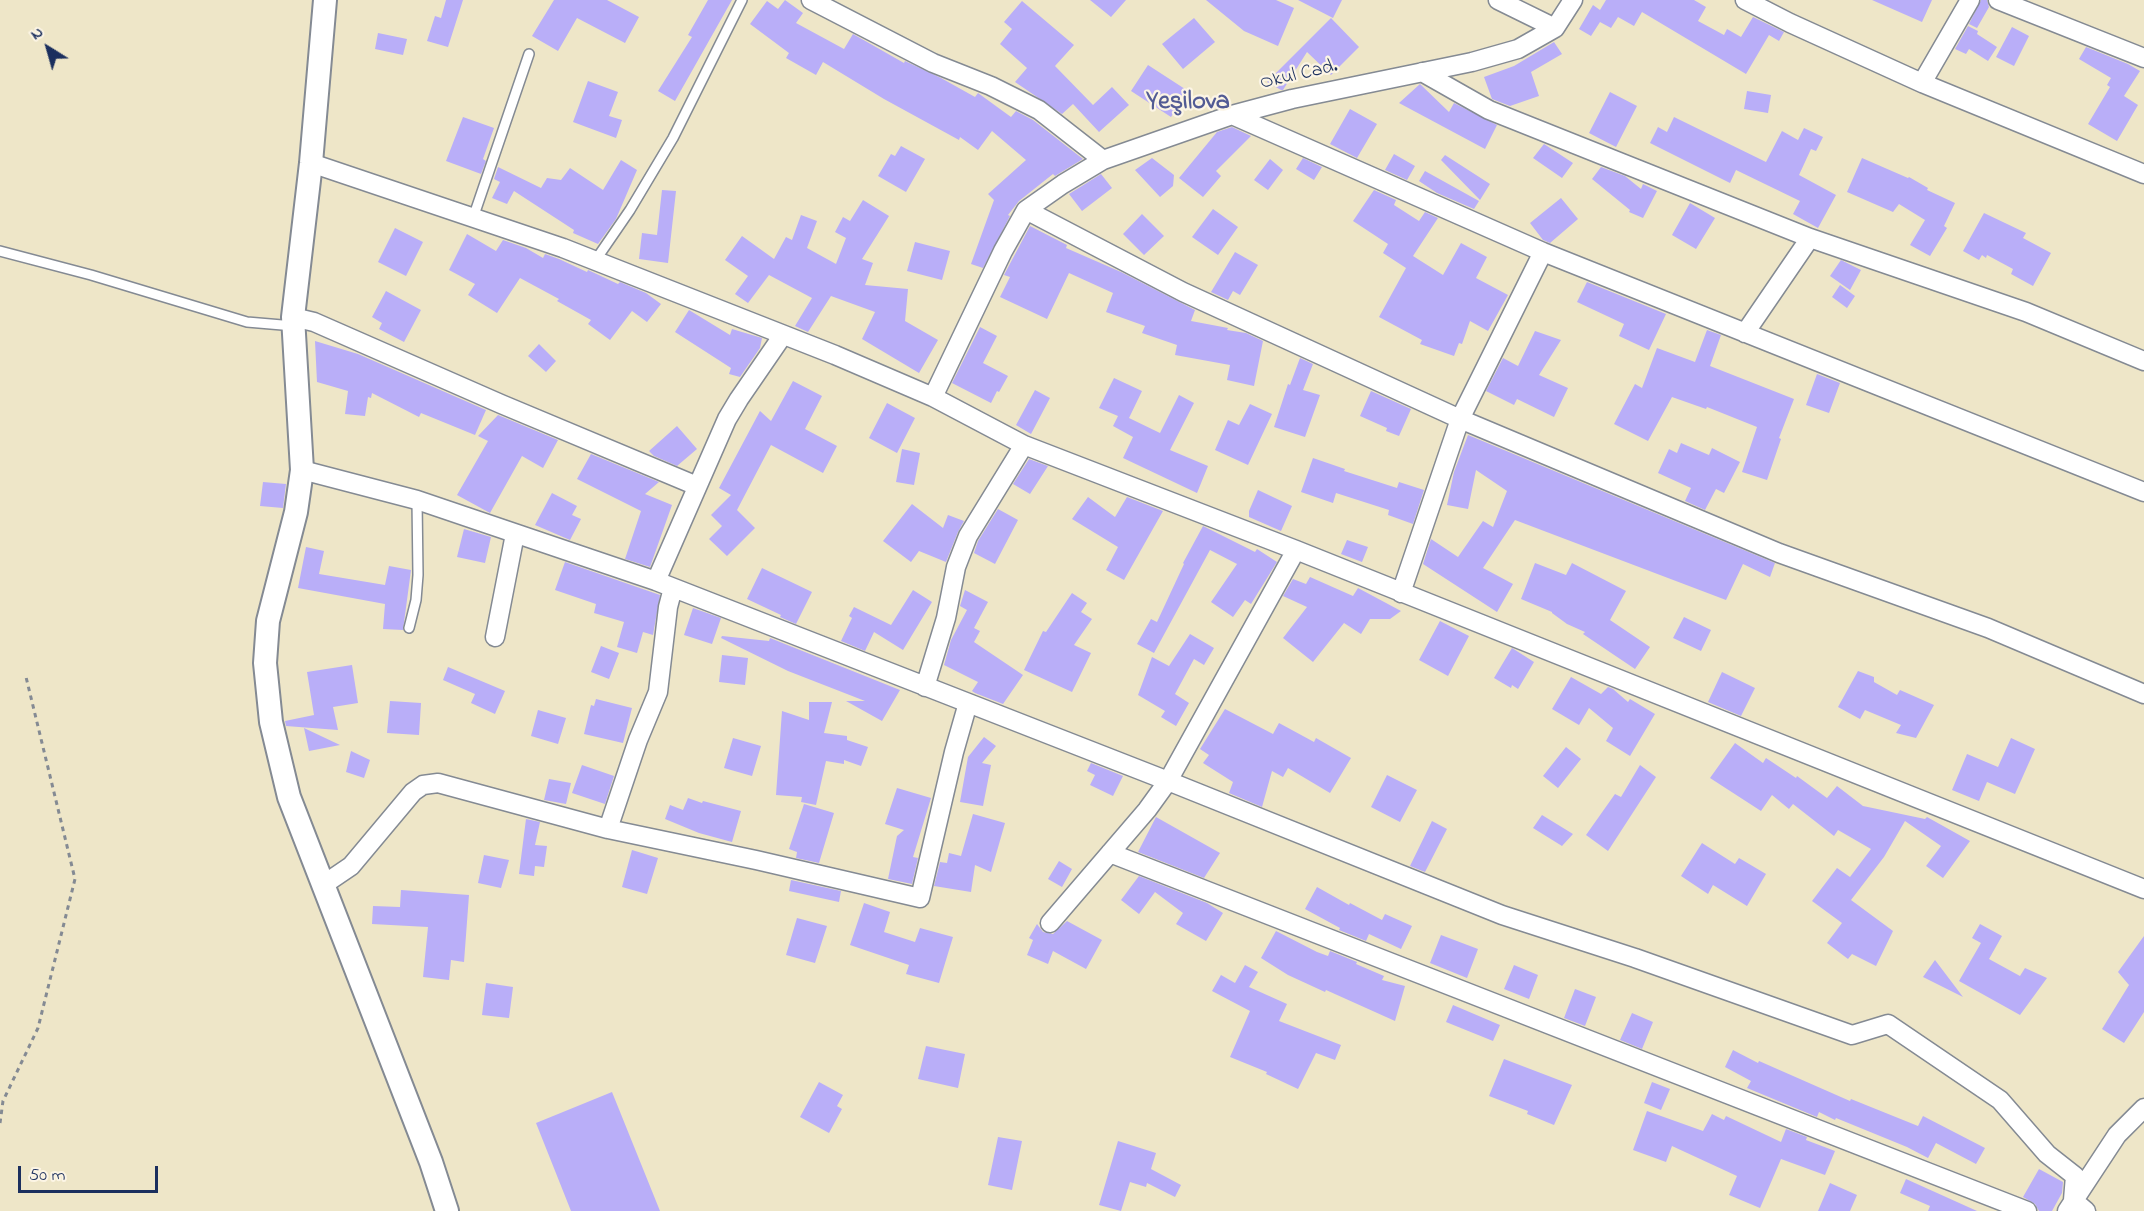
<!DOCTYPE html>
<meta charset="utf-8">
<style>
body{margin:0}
#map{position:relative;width:2144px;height:1211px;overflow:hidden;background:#eee6c8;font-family:"Indie Flower",sans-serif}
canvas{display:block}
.north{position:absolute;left:18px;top:18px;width:60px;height:60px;-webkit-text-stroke:4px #fcf5e5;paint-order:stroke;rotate:323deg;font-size:16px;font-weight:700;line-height:24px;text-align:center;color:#1b2f5e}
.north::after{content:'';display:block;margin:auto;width:21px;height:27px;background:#1b2f5e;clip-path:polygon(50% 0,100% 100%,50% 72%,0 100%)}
.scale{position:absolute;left:18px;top:1166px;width:140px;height:27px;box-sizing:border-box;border:3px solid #1b2f5e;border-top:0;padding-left:8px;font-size:18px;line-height:21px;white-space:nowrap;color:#1b2f5e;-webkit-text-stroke:4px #fcf5e5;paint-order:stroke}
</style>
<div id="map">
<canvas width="2144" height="1211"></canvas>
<div class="north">N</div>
<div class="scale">50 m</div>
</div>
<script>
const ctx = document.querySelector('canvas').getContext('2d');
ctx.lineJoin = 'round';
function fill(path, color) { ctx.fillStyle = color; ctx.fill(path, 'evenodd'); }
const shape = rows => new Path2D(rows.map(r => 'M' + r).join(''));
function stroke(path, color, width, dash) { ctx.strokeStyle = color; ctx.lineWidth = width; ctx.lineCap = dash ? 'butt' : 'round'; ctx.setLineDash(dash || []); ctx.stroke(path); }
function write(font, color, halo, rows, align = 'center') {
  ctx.font = font + ' "Indie Flower",sans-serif'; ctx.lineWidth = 4.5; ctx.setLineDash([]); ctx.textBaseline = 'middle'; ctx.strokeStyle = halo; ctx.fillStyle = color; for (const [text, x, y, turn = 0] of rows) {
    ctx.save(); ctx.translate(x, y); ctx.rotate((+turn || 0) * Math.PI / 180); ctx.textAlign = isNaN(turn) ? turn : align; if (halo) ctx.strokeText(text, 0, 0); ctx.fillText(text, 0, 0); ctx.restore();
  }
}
fill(shape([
 [446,0,463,0,448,47,427,41,435,16,441,18],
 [554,0,607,0,639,17,625,43,577,18,558,51,532,36],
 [708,0,732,0,675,101,658,91,692,37,688,35],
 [785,0,803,13,796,23,844,49,853,34,904,63,905,61,941,78,975,97,978,93,1011,117,1016,111,1033,120,1083,159,1055,176,1053,174,1019,201,1008,215,1010,216,983,268,971,264,994,200,988,194,1026,160,992,131,978,150,960,137,959,140,884,99,823,62,816,75,786,58,789,53,750,24,767,1,778,9],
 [1090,0,1126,0,1111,17],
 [1206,0,1276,0,1294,8,1278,46,1244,31],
 [1298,0,1342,0,1333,18],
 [1606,0,1694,0,1706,7,1698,21,1724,35,1727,29,1741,37,1753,17,1784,32,1779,41,1769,35,1746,74,1642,12,1634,26,1618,17,1611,28,1600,22,1591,36,1579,29,1593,5,1600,10],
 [1872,0,1932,0,1922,22],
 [1981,0,1987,0,1989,7,1977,28,1969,24],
 [1022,1,1074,45,1055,66,1093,105,1112,87,1129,105,1099,132,1073,104,1062,114,1015,82,1027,68,1000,44,1012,29,1004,22],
 [1194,18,1215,42,1183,69,1162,44],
 [1331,18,1359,47,1331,75,1307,52,1283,90,1281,90,1267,82],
 [1968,26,1978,31,1977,34,1997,47,1988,61,1969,49,1966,54,1955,49],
 [2012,27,2029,36,2014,66,1996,57],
 [378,33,407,39,403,55,375,49],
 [1554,42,1562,54,1531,72,1539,96,1510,106,1492,99,1484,77,1514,66],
 [2086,47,2128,64,2140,71,2124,96,2138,105,2117,141,2088,124,2110,87,2107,85,2111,78,2079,59],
 [1148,65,1185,89,1185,95,1171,117,1131,91],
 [588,81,618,92,609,116,622,120,616,138,573,122],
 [1420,84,1449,112,1454,103,1497,125,1485,149,1399,103],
 [1747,91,1771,95,1768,113,1744,109],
 [1610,92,1637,106,1616,147,1589,133],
 [1350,109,1377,124,1357,158,1330,144],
 [463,117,494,128,483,159,486,161,481,174,446,161],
 [1674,117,1766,162,1782,131,1798,140,1804,128,1823,137,1816,151,1811,149,1799,175,1836,195,1818,228,1793,214,1800,201,1736,170,1730,183,1650,143,1658,127,1667,132],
 [1232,127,1251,136,1216,171,1221,176,1203,197,1179,178,1217,132],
 [1544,144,1573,163,1562,178,1533,158],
 [901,146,925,159,906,192,878,176,891,154,895,156],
 [1394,154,1415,166,1407,180,1385,170],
 [1445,155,1490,184,1480,200,1441,160],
 [1152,158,1174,175,1173,186,1160,197,1135,170],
 [1303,158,1322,167,1314,180,1296,169],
 [1862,158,1908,178,1909,177,1928,188,1927,190,1955,203,1944,226,1947,228,1930,256,1910,245,1925,220,1899,204,1893,212,1847,192],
 [1270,159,1283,170,1268,190,1254,180],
 [621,160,637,170,616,219,598,244,573,233,574,230,514,191,507,204,492,198,500,182,494,179,498,167,541,188,547,178,561,180,570,168,603,190],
 [1601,167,1625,176,1641,189,1643,184,1657,191,1643,218,1629,212,1630,210,1592,179],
 [1425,171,1479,201,1474,209,1437,193,1419,181],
 [1101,174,1112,188,1082,211,1069,194],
 [662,190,676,191,668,263,639,259,642,233,657,235],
 [1374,190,1396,200,1394,205,1419,221,1425,212,1438,218,1413,256,1443,275,1461,243,1487,257,1476,278,1508,295,1488,331,1470,321,1462,344,1459,343,1454,356,1420,344,1422,340,1379,317,1406,268,1383,253,1388,244,1353,221],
 [1561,198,1578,219,1550,243,1543,240,1530,223],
 [863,200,889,216,862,259,873,263,865,285,908,289,905,321,938,340,919,373,862,339,875,312,831,296,808,332,795,326,812,298,769,275,748,303,735,294,748,276,725,260,742,236,774,259,786,237,792,240,801,215,817,221,807,248,836,264,846,238,835,232,843,217,850,221],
 [1690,203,1715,218,1696,249,1672,235],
 [1213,209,1238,227,1218,255,1192,237],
 [1984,213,2026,233,2023,238,2051,253,2033,286,2011,274,2013,269,1987,255,1986,258,1982,255,1979,260,1963,251],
 [1142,214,1164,236,1144,255,1123,234],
 [1030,226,1067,245,1066,248,1121,272,1195,310,1191,321,1228,328,1227,330,1246,333,1263,341,1254,386,1227,380,1230,365,1175,355,1177,345,1142,333,1145,326,1106,312,1113,293,1069,273,1047,319,1000,297,1010,277,1004,275],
 [395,228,423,242,406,276,378,262],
 [467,234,496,251,503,240,526,248,543,258,545,254,559,259,587,272,588,270,618,284,620,282,646,293,661,304,647,322,632,311,610,340,588,324,591,320,557,301,559,299,520,278,497,313,468,295,475,284,449,270],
 [915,242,950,251,942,280,907,271],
 [1235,252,1258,265,1240,295,1233,291,1228,300,1211,292],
 [1841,260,1861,270,1850,290,1830,276],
 [1587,282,1666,314,1649,350,1619,336,1624,324,1577,302],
 [1840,285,1855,296,1847,308,1832,297],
 [386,291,421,310,404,342,379,329,382,323,372,317],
 [689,310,730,335,732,329,762,338,760,348,740,377,729,374,731,368,675,332],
 [980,327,997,336,983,363,1008,376,999,392,997,391,991,403,952,383],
 [1707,330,1721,335,1710,366,1794,399,1779,438,1781,439,1767,480,1742,472,1757,427,1707,407,1706,409,1672,397,1648,441,1614,424,1635,384,1642,388,1657,348,1695,362],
 [1535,331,1561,340,1539,375,1568,388,1554,417,1517,399,1514,405,1486,391,1503,358,1518,366],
 [315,341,358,354,486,410,475,435,421,413,419,417,372,393,371,398,368,397,365,416,345,414,348,391,317,382],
 [539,344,556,361,546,372,528,356],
 [1300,358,1313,364,1303,390,1320,395,1305,437,1274,427,1288,384,1290,385],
 [1817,374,1840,383,1829,413,1806,405],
 [1114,378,1142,391,1129,418,1160,433,1179,395,1194,403,1170,450,1208,466,1197,493,1123,458,1133,437,1113,426,1118,416,1099,408],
 [793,381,822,396,805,429,837,446,823,473,771,445,737,510,755,528,727,556,709,539,722,526,711,515,731,495,719,488,760,411,771,421],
 [1035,390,1050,398,1031,434,1016,425],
 [1371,391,1411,409,1399,436,1386,431,1387,428,1360,416],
 [887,403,915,418,897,453,869,438],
 [1250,404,1272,414,1248,465,1215,450,1228,420,1239,425],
 [498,415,558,440,543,468,522,456,490,513,457,495,488,441,478,436],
 [677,426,697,449,677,466,654,456,649,451],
 [1468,435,1775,563,1770,577,1743,564,1726,600,1515,520,1483,568,1513,584,1497,612,1423,564,1431,539,1458,557,1483,521,1493,527,1507,491,1476,470,1468,509,1447,505,1454,472],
 [1681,443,1709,455,1712,448,1740,462,1724,493,1716,489,1705,510,1685,501,1691,488,1658,473,1669,449,1677,453],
 [902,449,920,453,914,485,896,482],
 [591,454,659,482,645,494,672,505,650,567,625,559,641,511,577,479],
 [1313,458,1345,469,1344,471,1397,488,1399,482,1424,490,1413,524,1388,515,1389,510,1336,493,1333,503,1301,492],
 [1029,459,1048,466,1030,494,1013,484],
 [263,482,286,484,283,508,260,506],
 [1258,490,1292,506,1281,531,1249,517,1249,511],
 [552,493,577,506,572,515,581,519,570,540,535,525],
 [1088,497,1115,517,1127,497,1163,511,1124,580,1106,570,1118,547,1072,519],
 [912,504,943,528,948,515,964,521,958,532,946,562,919,551,911,562,883,541],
 [998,509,1018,520,995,564,974,553,978,541],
 [1203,526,1255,552,1257,549,1277,562,1251,604,1245,600,1233,617,1211,602,1237,564,1210,550,1154,653,1137,644,1151,619,1157,622,1184,564,1183,563],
 [464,529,491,537,485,563,457,557],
 [1347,540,1368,547,1362,562,1341,554],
 [306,547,324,551,319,574,385,585,389,566,411,570,403,630,383,629,385,604,298,588],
 [565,562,660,595,653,635,643,632,637,653,617,647,624,622,594,613,596,604,555,590],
 [1535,563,1566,575,1572,563,1626,591,1610,620,1650,647,1635,669,1583,634,1585,632,1567,624,1552,613,1552,612,1521,599],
 [762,568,812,592,796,624,780,617,781,615,747,599],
 [1310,577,1353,596,1358,588,1401,611,1390,619,1370,619,1361,634,1344,623,1313,662,1283,638,1307,607,1283,596,1293,579,1306,584],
 [913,590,932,602,903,650,874,632,865,651,841,641,852,618,849,616,854,607,891,625],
 [965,590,988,602,974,628,980,631,974,642,1023,675,1003,704,975,693,972,691,978,682,944,665,951,640,967,610,960,606],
 [1072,593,1087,603,1081,612,1092,619,1074,645,1091,653,1072,692,1024,670,1043,631,1046,632],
 [693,608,721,618,712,644,684,635],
 [1684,617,1711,630,1701,651,1673,638],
 [1440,621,1469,636,1448,676,1419,660],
 [1190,634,1214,648,1204,665,1194,659,1175,694,1189,703,1176,726,1161,717,1165,711,1138,695,1152,657,1169,666],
 [722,636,769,641,770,638,900,690,882,721,846,701,865,701,788,671,721,638],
 [601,646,619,653,609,679,591,672],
 [1512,648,1534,662,1518,689,1512,685,1511,688,1494,678],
 [722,655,748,658,745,685,719,682],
 [352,665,358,703,333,707,338,730,286,726,285,721,314,715,307,672],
 [448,667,505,691,495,714,471,703,475,694,443,680],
 [1858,671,1874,677,1874,682,1897,695,1900,690,1934,705,1916,738,1896,733,1901,725,1865,710,1860,719,1838,707],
 [1722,672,1755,688,1741,716,1708,702],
 [1571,677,1601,694,1608,687,1613,689,1628,702,1630,699,1655,714,1630,756,1606,741,1613,728,1589,708,1579,725,1552,709],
 [596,699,632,708,623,743,584,734,591,705,594,706],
 [390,701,421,703,419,735,387,733],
 [809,702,832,702,824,733,847,736,847,740,868,747,861,766,844,760,844,764,826,761,816,805,801,802,802,797,776,795,782,711,809,720],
 [1225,709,1273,734,1279,723,1314,742,1316,738,1351,758,1330,793,1288,768,1283,777,1272,771,1262,807,1229,793,1233,782,1203,763,1209,755,1200,749],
 [538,710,566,718,558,744,531,736],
 [304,728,340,745,309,751],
 [984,737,996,746,982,763,991,765,983,806,960,802,968,757],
 [733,738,761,746,752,776,724,768],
 [2011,738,2035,749,2015,794,1987,782,1979,801,1952,790,1967,754,1998,767],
 [1735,743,1763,763,1766,758,1796,778,1797,776,1827,798,1837,786,1863,806,1925,819,1927,817,1970,841,1943,878,1926,866,1941,846,1905,821,1884,857,1851,900,1893,931,1876,966,1852,954,1848,959,1827,943,1842,923,1812,901,1837,868,1850,877,1871,849,1838,830,1834,836,1793,804,1789,809,1772,795,1761,811,1710,778],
 [1566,747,1581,759,1558,788,1543,776],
 [351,751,370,760,364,778,346,772],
 [1091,763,1123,776,1113,796,1090,785,1095,775,1087,771],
 [582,765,614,776,605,804,572,793],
 [1640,765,1656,777,1608,851,1586,835,1615,794,1621,797],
 [1387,775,1417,790,1400,822,1371,807],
 [549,779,571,783,566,804,544,800],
 [897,788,931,798,913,857,918,858,912,884,888,879,897,836,904,830,885,824],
 [688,798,702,803,703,801,741,811,732,842,699,833,665,819,670,805,683,810],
 [804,804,834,813,819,863,796,858,797,852,789,849],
 [973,814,1005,823,991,872,975,865,971,892,934,886,940,862,947,863,949,853,961,856],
 [1542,815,1573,834,1562,846,1533,828],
 [1156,817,1220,853,1204,878,1138,852],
 [526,819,540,822,535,845,547,846,544,867,535,866,534,876,519,874],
 [1432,821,1447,829,1425,872,1410,866],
 [1702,843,1735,864,1739,858,1766,874,1747,906,1713,885,1708,894,1681,876],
 [632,850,658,858,647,894,622,887],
 [484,855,509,860,501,888,478,883],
 [1059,861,1072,869,1062,887,1048,879],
 [1139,876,1207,903,1223,913,1206,941,1176,924,1183,913,1155,892,1139,914,1121,900],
 [791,880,841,891,839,902,789,891],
 [1317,887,1349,905,1350,903,1382,920,1385,914,1412,926,1401,949,1369,934,1366,941,1339,930,1340,928,1305,909],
 [401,890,469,895,464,962,451,960,449,980,423,977,428,927,372,924,373,906,400,907],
 [864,903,890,912,884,932,915,942,920,928,953,937,939,983,906,974,909,965,850,945],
 [797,918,827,926,815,963,786,955],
 [1067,921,1102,940,1086,969,1053,951,1048,964,1027,955,1033,940,1029,938,1037,924,1043,932,1053,934],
 [1980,924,2002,936,1989,959,2020,976,2025,968,2047,978,2020,1015,1959,981,1981,943,1972,938],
 [1276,931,1317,952,1328,956,1330,951,1357,962,1356,964,1384,976,1382,980,1405,986,1395,1021,1326,990,1325,992,1288,975,1261,958],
 [1441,935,1478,949,1467,978,1430,963],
 [2144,936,2144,1012,2124,1043,2102,1029,2129,985,2118,972],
 [1935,960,1963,997,1923,977],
 [1245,965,1258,972,1249,987,1287,1004,1279,1021,1341,1045,1335,1060,1316,1053,1298,1089,1266,1074,1267,1072,1230,1057,1250,1011,1212,991,1221,975,1235,983],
 [1514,965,1538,975,1529,999,1504,989],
 [486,983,513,987,509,1018,482,1015],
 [1575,989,1596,997,1585,1026,1564,1018],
 [1453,1005,1500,1025,1493,1041,1446,1022],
 [1632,1013,1653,1022,1642,1049,1620,1040],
 [926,1046,965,1054,958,1088,918,1079],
 [1733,1050,1758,1063,1759,1061,1850,1101,1851,1099,1918,1126,1923,1116,1985,1148,1976,1164,1936,1143,1928,1158,1907,1147,1836,1118,1835,1120,1819,1112,1817,1117,1747,1088,1751,1081,1725,1067],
 [1504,1059,1572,1085,1554,1125,1527,1114,1528,1111,1489,1096],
 [819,1082,843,1095,837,1106,842,1109,829,1133,800,1117],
 [1652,1082,1670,1089,1661,1110,1644,1103],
 [612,1092,660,1211,571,1211,536,1123],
 [1647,1111,1703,1131,1712,1114,1724,1120,1726,1116,1781,1142,1786,1129,1807,1137,1806,1140,1835,1151,1825,1175,1781,1159,1760,1208,1729,1195,1737,1176,1672,1146,1666,1162,1633,1150],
 [998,1137,1022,1141,1012,1190,988,1185],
 [1118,1141,1156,1153,1151,1169,1181,1185,1175,1197,1147,1183,1146,1187,1130,1182,1121,1211,1099,1205],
 [2039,1169,2063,1182,2062,1193,2052,1211,2039,1211,2035,1204,2023,1197],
 [1906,1179,1977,1211,1928,1211,1930,1206,1900,1193],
 [1830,1183,1857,1195,1850,1211,1818,1211]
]), '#b9aef8');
const service = shape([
 [473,218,529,54],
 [0,251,91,275,247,322,294,326],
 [595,261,630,210,673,138,742,0],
 [409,628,416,600,418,575,417,500]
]);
const minor = shape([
 [811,0,933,63,991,86,1039,110,1103,160],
 [1498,0,1555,28],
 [1745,0,1790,23,1922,83],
 [1970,0,1922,83,2144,174],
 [1998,0,2144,58],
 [1422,72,1489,110,1810,238,2026,312,2144,361],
 [1232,115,1543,252,2144,492],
 [311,163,563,248,835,355,933,397,1024,445,1296,550,2144,889],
 [1026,210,1183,292,1460,419,1779,553,1988,628,2144,694],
 [293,317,314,322,501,404,697,486],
 [1745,333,1810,238],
 [933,397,1003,251,1026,210,1063,184,1103,160,1232,115,1292,99,1472,62,1518,49,1555,28,1573,0],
 [302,470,417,500,656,581,1168,781,1502,915,1635,958,1852,1035,1888,1024,2000,1100,2047,1154,2075,1176,2073,1200,2086,1211],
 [656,581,727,419,739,399,783,335],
 [1401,593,1460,419,1543,252],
 [495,637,515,534],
 [925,687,946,618,956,567,968,536,1024,445],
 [608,829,638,740,658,692,668,607,673,588],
 [1110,853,2027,1211],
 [323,885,351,866,413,792,423,785,438,783,608,829,756,860,920,898,954,752,968,703],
 [1050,923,1147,810,1168,781,1296,550],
 [2067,1211,2117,1135,2144,1108]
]);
const tertiary = shape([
 [325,0,311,163,293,317,302,470,296,512,268,621,265,663,271,722,289,797,431,1162,447,1211]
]);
stroke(service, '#848a93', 12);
stroke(minor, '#848a93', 21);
stroke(tertiary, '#848a93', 26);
stroke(shape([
 [0,1123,3,1101,38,1028,75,879,26,677]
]), '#848a93', 3, [4.5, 4.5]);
stroke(service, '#fff', 9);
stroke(minor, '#fff', 18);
stroke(tertiary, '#fff', 22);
write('20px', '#1b2f5e', '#fcf5e5', [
 ["Okul Cad.",1299,76,-13]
]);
write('bold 26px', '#525b94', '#fcf5e5', [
 ["Yeşilova",1188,104]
]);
</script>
